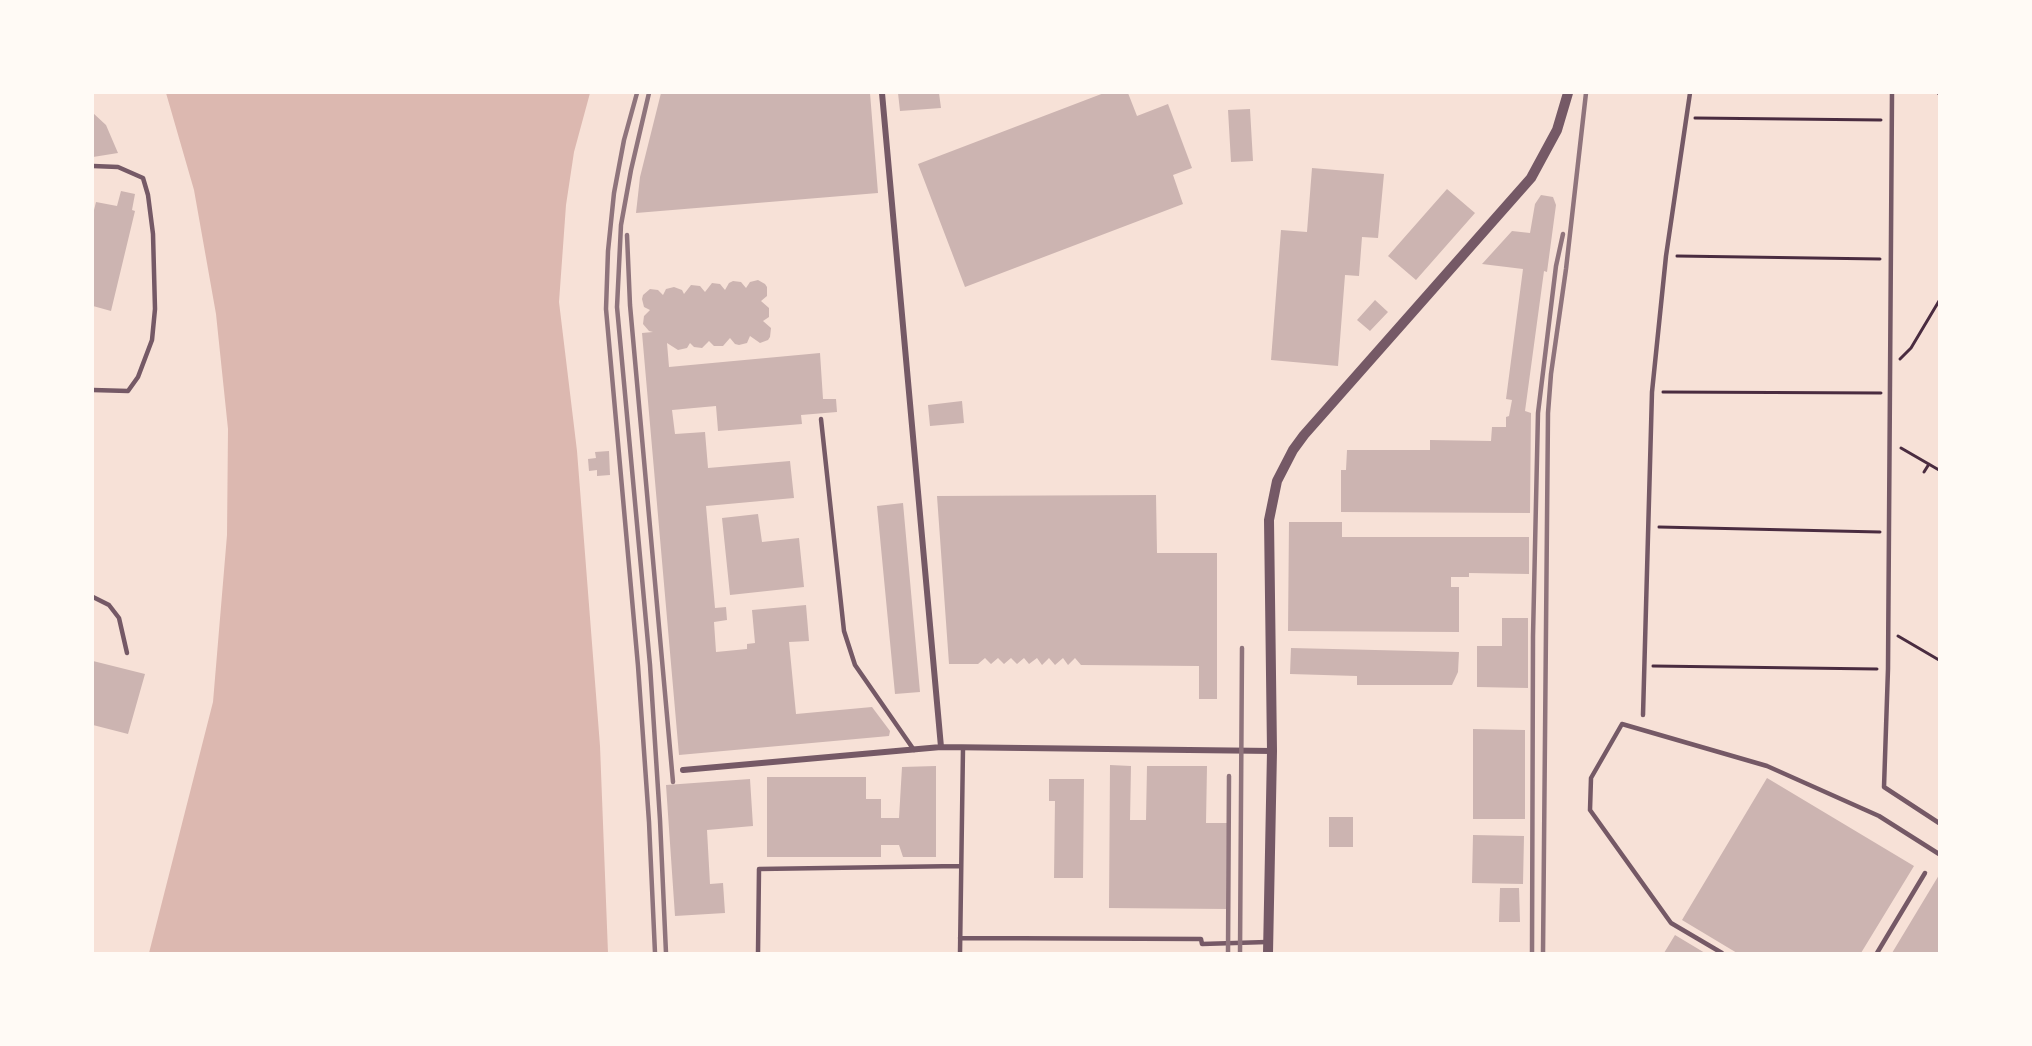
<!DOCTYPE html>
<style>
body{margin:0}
#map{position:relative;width:2032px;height:1046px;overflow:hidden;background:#f7e1d7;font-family:Arial,sans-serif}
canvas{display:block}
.frame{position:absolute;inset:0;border:94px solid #fffaf5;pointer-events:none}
</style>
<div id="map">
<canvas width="2032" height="1046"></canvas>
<div class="frame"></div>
</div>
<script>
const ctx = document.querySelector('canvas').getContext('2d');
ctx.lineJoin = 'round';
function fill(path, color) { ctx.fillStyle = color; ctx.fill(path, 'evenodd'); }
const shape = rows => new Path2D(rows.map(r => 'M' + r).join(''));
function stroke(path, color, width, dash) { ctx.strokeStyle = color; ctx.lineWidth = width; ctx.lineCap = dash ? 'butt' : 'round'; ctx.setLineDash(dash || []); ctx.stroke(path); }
fill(shape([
 [166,93,590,93,574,152,566,205,559,302,577,451,600,746,608,953,149,953,213,702,227,535,228,429,216,314,194,190]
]), '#dcb8b0');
fill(shape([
 [661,93,870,93,878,193,636,213,640,177],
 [898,93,939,93,941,108,900,111],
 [1104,93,1128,93,1137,116,1168,104,1192,168,1173,175,1183,204,965,287,918,164],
 [1250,109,1253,161,1231,162,1228,110],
 [93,113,106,125,118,153,93,157],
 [1312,168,1384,174,1378,238,1362,237,1359,276,1345,275,1338,366,1271,360,1281,230,1307,232],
 [1447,189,1475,213,1416,280,1388,256],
 [121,191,135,194,132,210,135,211,111,311,93,306,93,214,96,202,117,206],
 [1541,195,1553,197,1556,205,1547,272,1544,271,1525,411,1531,413,1530,513,1341,512,1341,470,1346,470,1347,450,1430,450,1430,440,1491,441,1492,427,1506,427,1506,417,1509,416,1512,400,1506,399,1523,269,1482,264,1512,231,1530,233,1535,204],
 [758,280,765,284,767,287,767,296,761,301,769,308,769,317,763,321,771,328,770,337,768,340,760,343,750,336,747,343,739,345,735,344,730,338,723,346,714,346,709,341,702,348,694,347,690,343,687,348,678,350,667,343,669,367,820,353,823,399,836,399,837,412,801,415,802,424,718,431,716,406,672,410,675,434,705,432,708,468,790,461,794,498,706,506,715,608,726,607,727,620,714,622,716,652,747,649,747,644,755,643,752,610,806,605,809,641,789,642,796,714,872,707,890,731,889,736,679,755,642,333,653,332,649,331,643,324,644,316,650,310,644,307,642,299,643,295,650,289,658,290,663,295,666,289,674,287,682,290,684,294,691,285,700,286,705,292,712,283,720,284,725,290,729,283,733,281,741,282,746,288,750,282],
 [1375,300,1388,312,1370,331,1357,320],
 [962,401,964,423,930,426,928,405],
 [609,451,610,475,597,476,597,470,589,471,588,459,596,458,595,452],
 [1156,495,1157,553,1217,553,1217,699,1199,699,1199,666,1081,665,1075,658,1068,665,1063,658,1055,665,1049,658,1042,665,1037,658,1029,664,1024,658,1017,664,1011,658,1004,664,998,658,991,664,985,658,978,664,949,664,937,496],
 [903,503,920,692,895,694,877,506],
 [758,514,762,542,799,538,804,587,730,595,722,518],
 [1289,522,1342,522,1342,537,1529,537,1529,574,1469,573,1469,577,1451,577,1451,587,1459,587,1459,632,1288,631],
 [1502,618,1528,618,1528,688,1477,687,1477,646,1502,646],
 [1291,648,1459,652,1458,672,1452,685,1357,685,1357,676,1290,674],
 [93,661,145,674,128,734,93,725],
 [1473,729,1525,730,1525,819,1473,819],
 [1110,765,1131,766,1130,820,1146,820,1147,766,1207,766,1206,823,1227,823,1226,909,1109,908],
 [936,766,936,857,903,857,899,845,881,845,881,857,767,857,767,777,866,777,866,799,881,799,881,818,899,818,902,767],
 [1767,778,1914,866,1861,953,1737,953,1682,920],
 [750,779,753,826,707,830,710,884,723,883,725,913,675,916,666,785],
 [1049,779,1084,779,1083,878,1054,878,1055,801,1049,801],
 [1329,817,1353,817,1353,847,1329,847],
 [1473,835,1524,836,1523,884,1472,883],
 [1939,875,1939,953,1892,953,1936,880],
 [1500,888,1519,888,1520,922,1499,922],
 [1675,935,1705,953,1664,953]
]), '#ccb4b1');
stroke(shape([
 [1938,93,1939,94],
 [1695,118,1881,120],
 [1677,256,1880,259],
 [1900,359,1911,348,1939,301],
 [1663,392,1881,393],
 [1901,448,1939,470],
 [1924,472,1929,464],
 [1659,527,1880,532],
 [1898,636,1939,660],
 [1653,666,1877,669]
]), '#4a2c40', 3);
stroke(shape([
 [1892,93,1888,669,1884,787,1939,823],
 [93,166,118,167,143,178,148,195,153,234,155,309,152,340,138,377,128,391,93,390],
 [821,419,844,631,855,665,914,750],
 [93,597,109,605,119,618,127,653],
 [1643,715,1652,392,1666,256,1690,93],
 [960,938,1201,939,1202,944,1267,942],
 [758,953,759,869,960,866],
 [960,953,963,748],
 [1722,953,1671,923,1590,810,1591,778,1622,724,1767,766,1879,816,1939,854],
 [1877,953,1925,873]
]), '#755966', 4.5);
stroke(shape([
 [882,93,941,747],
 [683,770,941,747,1272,751]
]), '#755966', 6);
stroke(shape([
 [1268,953,1272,751,1269,520,1277,481,1293,450,1304,435,1531,178,1557,130,1568,93]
]), '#755966', 10);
stroke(shape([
 [637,93,624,140,614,193,608,251,606,309,638,666,649,822,655,953],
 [649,93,631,170,621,225,617,307,650,665,660,820,666,953],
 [627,235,630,305,673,782],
 [1228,953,1229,776],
 [1240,953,1242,648],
 [1532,953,1533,636,1538,413,1556,266,1563,234],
 [1543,953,1548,413,1551,374,1566,269,1586,93]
]), '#8f747c', 4.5);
</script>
